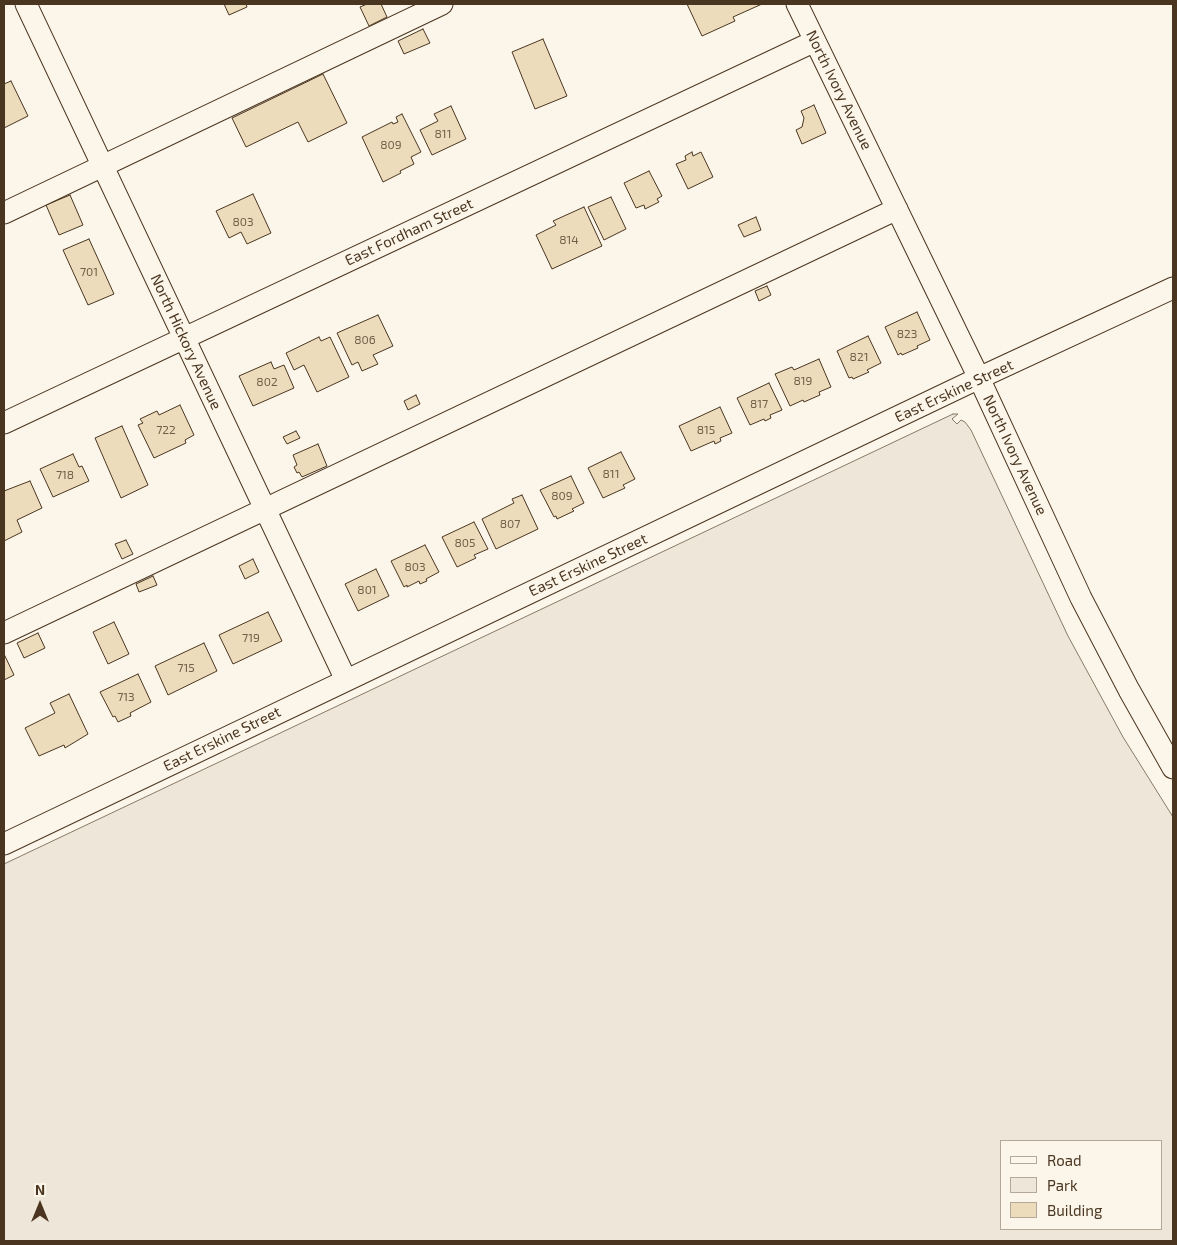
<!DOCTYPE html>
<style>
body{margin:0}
#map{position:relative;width:1177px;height:1245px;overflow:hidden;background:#fbf6e9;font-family:"Exo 2",sans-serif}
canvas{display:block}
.frame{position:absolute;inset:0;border:5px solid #4a3520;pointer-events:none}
.legend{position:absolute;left:1000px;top:1140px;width:162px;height:90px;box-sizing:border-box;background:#fbf6e9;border:1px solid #b4a999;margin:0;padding:6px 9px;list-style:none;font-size:15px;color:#4a3520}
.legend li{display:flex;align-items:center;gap:10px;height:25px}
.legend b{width:25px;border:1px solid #b4a999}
.north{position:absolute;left:15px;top:1180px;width:50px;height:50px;-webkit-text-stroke:4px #fbf6e9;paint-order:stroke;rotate:0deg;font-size:14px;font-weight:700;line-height:20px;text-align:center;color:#4a3520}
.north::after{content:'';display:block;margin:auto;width:18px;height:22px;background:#4a3520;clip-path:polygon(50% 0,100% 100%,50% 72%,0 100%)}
</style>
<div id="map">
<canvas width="1177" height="1245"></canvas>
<div class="frame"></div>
<ul class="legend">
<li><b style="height:6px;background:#fbf6e9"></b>Road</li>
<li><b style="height:14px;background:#ede6d9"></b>Park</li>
<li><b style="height:14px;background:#ecdcbc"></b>Building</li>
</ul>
<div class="north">N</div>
</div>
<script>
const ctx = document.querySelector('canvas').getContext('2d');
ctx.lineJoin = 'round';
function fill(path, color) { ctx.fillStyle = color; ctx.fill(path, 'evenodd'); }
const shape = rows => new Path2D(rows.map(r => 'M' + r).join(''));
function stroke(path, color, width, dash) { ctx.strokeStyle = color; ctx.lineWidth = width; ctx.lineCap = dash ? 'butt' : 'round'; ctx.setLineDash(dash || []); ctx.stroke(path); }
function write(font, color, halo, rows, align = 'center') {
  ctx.font = font + ' "Exo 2",sans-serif'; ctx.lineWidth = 4; ctx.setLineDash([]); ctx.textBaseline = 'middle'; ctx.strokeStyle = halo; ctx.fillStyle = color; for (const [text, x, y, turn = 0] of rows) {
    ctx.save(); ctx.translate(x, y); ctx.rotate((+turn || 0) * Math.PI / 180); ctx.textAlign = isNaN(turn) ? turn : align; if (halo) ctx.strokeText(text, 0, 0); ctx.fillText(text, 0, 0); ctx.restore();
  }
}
const green = shape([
 [953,414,958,414,952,419,957,424,961,420,965,422,971,430,1068,636,1123,737,1173,817,1173,1241,4,1241,4,864,953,414],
 [1001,1141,1161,1141,1161,1229,1001,1229,1001,1141]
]);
fill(green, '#ede6d9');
stroke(green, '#887966', 1);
const building = shape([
 [224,4,246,4,247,7,229,15,224,4],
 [367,4,381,4,387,17,369,26,360,7,367,4],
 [687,4,762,4,733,17,735,21,702,36,687,4],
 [423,29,430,43,404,54,398,41,423,29],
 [543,39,567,96,535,109,512,52,543,39],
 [323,74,347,123,308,142,298,122,246,147,232,118,323,74],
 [11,81,28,116,4,128,4,84,11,81],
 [814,105,826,133,802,144,796,130,802,127,804,118,801,111,814,105],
 [451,106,466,139,432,155,420,130,438,121,434,114,451,106],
 [402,114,421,152,411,157,414,164,400,171,401,173,383,182,362,137,392,122,393,124,398,122,396,117,402,114],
 [692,152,693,156,701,152,713,177,688,189,676,164,686,160,685,156,692,152],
 [649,171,662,196,657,199,659,202,645,209,644,205,636,208,624,183,649,171],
 [253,194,271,233,247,244,241,232,229,238,216,211,253,194],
 [70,195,83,225,59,235,46,205,70,195],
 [611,197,626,229,604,240,588,207,611,197],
 [584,207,602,246,552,269,536,235,556,225,553,221,584,207],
 [756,217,761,230,744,237,738,225,756,217],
 [89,239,114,294,88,305,63,250,89,239],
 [767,286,771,295,759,301,755,291,767,286],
 [917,312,930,340,917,346,918,348,902,355,901,353,898,355,885,327,917,312],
 [378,315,393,346,373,355,378,364,362,371,358,362,352,365,337,333,378,315],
 [868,336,881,363,867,370,869,372,853,379,852,377,849,378,837,351,868,336],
 [319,337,321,341,330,337,349,377,317,392,304,365,294,370,286,353,319,337],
 [819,359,831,387,819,392,820,395,804,402,803,400,790,406,775,374,792,367,794,370,819,359],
 [271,362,274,369,284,365,294,388,253,406,239,376,271,362],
 [769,383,782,410,770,415,771,418,765,421,764,419,750,425,737,398,769,383],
 [416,395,420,404,408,410,404,401,416,395],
 [180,405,194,435,185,440,186,443,154,458,138,425,143,423,140,419,157,411,159,415,180,405],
 [720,407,732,433,720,438,721,441,715,444,714,441,691,451,679,426,720,407],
 [122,426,148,485,121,498,95,438,122,426],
 [296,431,300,438,287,444,283,437,296,431],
 [318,444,327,466,302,477,299,472,297,473,294,467,297,465,293,455,318,444],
 [621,452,635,479,623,485,625,488,603,498,588,468,621,452],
 [73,454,79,467,82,466,89,481,53,497,40,469,73,454],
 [571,476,584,503,572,509,574,511,557,519,556,516,554,517,540,490,571,476],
 [30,481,42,508,17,520,22,532,4,541,4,491,30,481],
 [522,495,538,529,496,549,482,519,514,503,512,499,522,495],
 [474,522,488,549,474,555,476,558,457,567,442,537,474,522],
 [126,540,133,554,122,559,115,544,126,540],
 [425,545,439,572,426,579,427,581,420,584,419,581,407,587,407,585,404,587,391,561,425,545],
 [253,559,259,572,245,579,239,566,253,559],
 [376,569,389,596,358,611,345,584,376,569],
 [153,576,157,585,139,592,136,584,153,576],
 [268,612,282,641,233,664,219,635,268,612],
 [114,622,129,654,108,664,93,632,114,622],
 [38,633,45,648,24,658,17,643,38,633],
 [204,643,217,671,168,695,155,666,204,643],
 [4,654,14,675,4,680,4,654],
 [138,674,151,702,130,713,131,716,118,722,115,716,113,717,100,692,138,674],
 [69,694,88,734,65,748,64,745,39,756,25,728,55,713,50,703,69,694]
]);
fill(building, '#ecdcbc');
stroke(building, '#4a3520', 1);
const street = shape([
 [26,4,346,680],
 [797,4,979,378,1081,598,1129,690,1173,768],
 [4,213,442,4],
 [4,423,815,41],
 [4,633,897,209],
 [4,844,979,378,1173,288]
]);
stroke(street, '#4a3520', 23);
stroke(street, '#fbf6e9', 21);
write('12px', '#725f47', null, [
 ["811",443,134],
 ["809",391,145],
 ["803",243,222],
 ["814",569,240],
 ["701",89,272],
 ["823",907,334],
 ["806",365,340],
 ["821",859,357],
 ["819",803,381],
 ["802",267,382],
 ["817",759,404],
 ["722",166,430],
 ["815",706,430],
 ["811",611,474],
 ["718",65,475],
 ["809",562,496],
 ["807",510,524],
 ["805",465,543],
 ["803",415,567],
 ["801",367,590],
 ["719",251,638],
 ["715",186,668],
 ["713",126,697]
]);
write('15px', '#4a3520', '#fbf6e9', [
 ["North Ivory Avenue",839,90,64],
 ["East Fordham Street",409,232,-25],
 ["North Hickory Avenue",186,342,65],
 ["East Erskine Street",954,391,-25],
 ["North Ivory Avenue",1015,455,65],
 ["East Erskine Street",588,565,-25],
 ["East Erskine Street",222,739,-26]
]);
</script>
